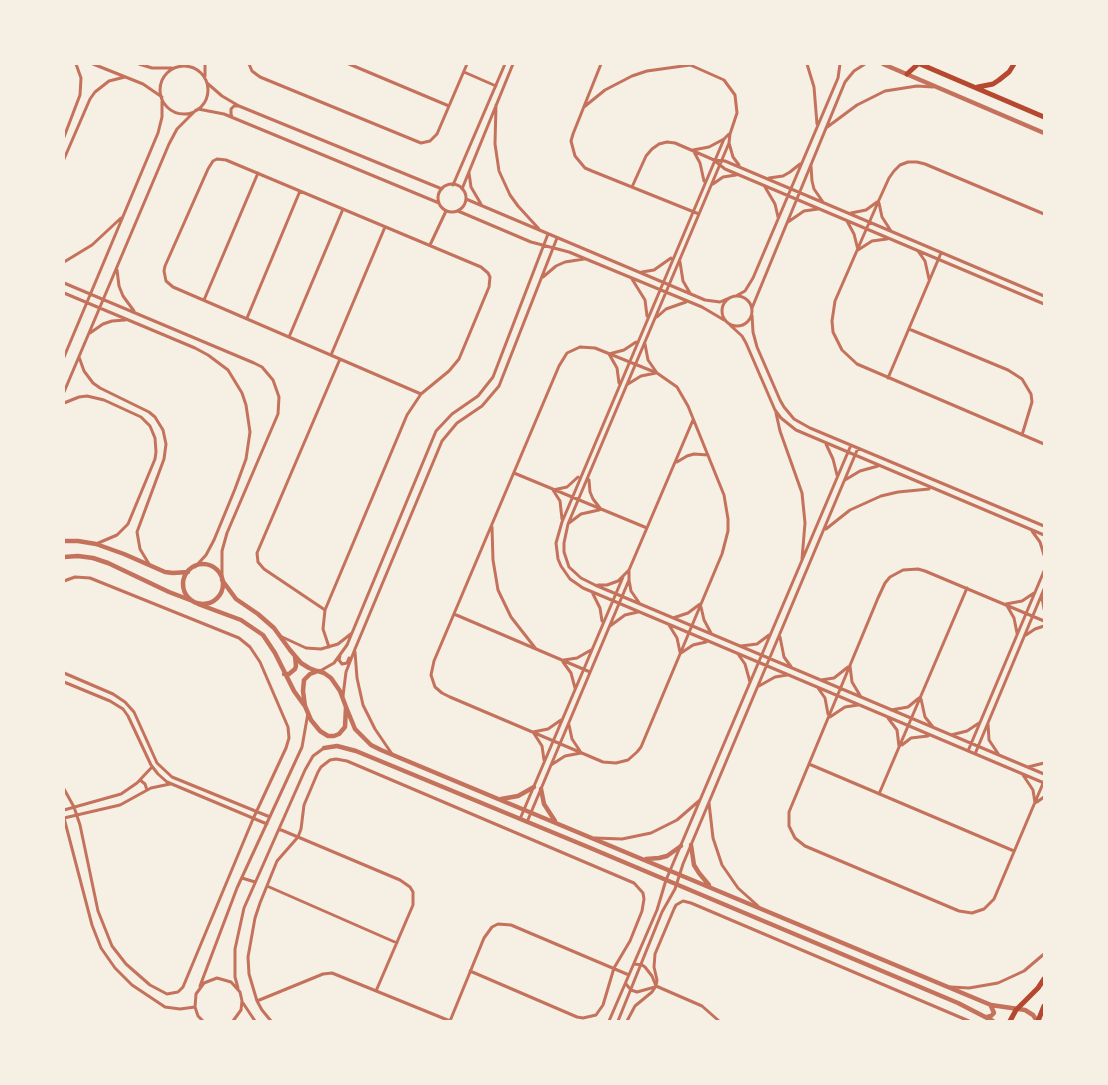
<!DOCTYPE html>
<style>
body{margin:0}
#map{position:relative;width:1108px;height:1085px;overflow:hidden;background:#f6efe4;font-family:"Space Grotesk",sans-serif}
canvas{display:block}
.frame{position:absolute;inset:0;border:65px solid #f6efe4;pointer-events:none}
</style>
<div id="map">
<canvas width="1108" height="1085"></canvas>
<div class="frame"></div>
</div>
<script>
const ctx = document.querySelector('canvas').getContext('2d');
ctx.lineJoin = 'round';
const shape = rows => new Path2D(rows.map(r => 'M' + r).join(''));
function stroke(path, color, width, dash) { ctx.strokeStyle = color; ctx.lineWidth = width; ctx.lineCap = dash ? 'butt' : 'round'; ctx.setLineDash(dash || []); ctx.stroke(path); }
stroke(shape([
 [93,64,143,84,162,97],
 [139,64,152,68,172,68],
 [205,64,205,76],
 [249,64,252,71,260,77,421,143,430,141,437,134,467,64],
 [349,64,449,106],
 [601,64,573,134,571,141,575,156,585,168,592,171,699,214],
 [688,64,724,80,735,95,737,113,730,134,729,143,733,157,739,165],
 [807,64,814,87,817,124],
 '160 90a24 24 0 1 1 48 0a24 24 0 1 1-48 0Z',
 [464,72,496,86],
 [207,83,222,96,239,106,442,189],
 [496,105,495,144,499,171,510,195,518,206,539,229],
 [584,107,605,90,632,76,647,71,690,65],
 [198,109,224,114,439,203],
 [232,117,231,114,231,109,234,106,238,106],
 [826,128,857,105,885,91,917,86,933,87],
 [64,137,80,95,81,78,76,64],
 [724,139,562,522,556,543,558,559,561,566,570,579,583,588,1044,783],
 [729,143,568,524,564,543,564,552,569,567,581,578,595,585,1044,774],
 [64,159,90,99,95,92,109,81,125,77],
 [715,161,725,169,1044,304],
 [811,166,812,181,814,189,823,202],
 [469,173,471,187,481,204],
 [769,178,783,176,790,172,800,164],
 [704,181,700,163,693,150,709,147,724,139,729,134],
 [713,184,723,177,736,175],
 '438 198a14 14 0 1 1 28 0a14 14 0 1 1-28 0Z',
 [453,185,505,64],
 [632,187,646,156,652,149,659,144,667,142,675,143,714,160,725,161,1044,296],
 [765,187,775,204,778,217],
 [462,189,513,64],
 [466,199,705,300,720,302,729,298],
 [879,203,882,217,891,231],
 [458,211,531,242,569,252,702,307,724,320],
 [851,213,866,210,877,202],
 [1044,214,925,164,917,162,908,162,900,165,894,171,889,178,879,200,835,301,832,321,833,332,842,350,857,364,1044,444],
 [847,221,854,234,858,250,872,241,887,239],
 [788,222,804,211,818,209],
 [430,245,446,211],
 [918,251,925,261,929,279],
 [64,262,92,245,121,218],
 [680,262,683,281,690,293],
 [117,270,119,286,123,296,134,311],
 [642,272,654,270,671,258],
 [543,277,556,266,565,262,584,259],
 [632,279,645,300,647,316],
 [64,283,254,363,262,367,273,380,279,397,278,414,227,533,222,551,222,579],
 [64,293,195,348,208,355,228,370,242,393,246,405,250,432,246,459,235,489,214,540,206,555,195,567],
 '722 311a15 15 0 1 1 30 0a15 15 0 1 1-30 0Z',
 [736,296,745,291,753,278,838,78,840,64],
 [204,300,258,173],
 [752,308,845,82,854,71,865,64],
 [752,315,753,332,757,347,780,400,784,407,794,419,810,428,1044,526],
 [657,317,666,309,686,302],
 [247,318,300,191],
 [730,325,742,336,746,343,775,410,781,418,796,430,1044,535],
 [909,329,1008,370,1022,379,1031,394,1032,402,1022,435],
 [90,333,103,324,112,321,125,320],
 [289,337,343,209],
 [645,344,648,360,657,373],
 [580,347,595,348,657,373,677,387,688,406,724,495,728,519,728,531,722,554,641,747,637,752,628,760,616,763,603,762,450,697,442,693,435,687,431,675,434,661,559,366,567,353,580,347],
 [331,355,385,227],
 [64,357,158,133,162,117,162,99],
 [79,357,84,371,93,383,100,388,149,412,155,417,163,430,166,444,164,459,137,532,140,549,149,564],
 [888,378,941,253],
 [619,383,617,368,609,354,624,350,636,342],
 [628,384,641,376,656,373],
 [64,392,169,144,177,129,196,110],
 [64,403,79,397,87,396,104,400,141,417,150,426,155,438,156,452,155,459,128,524,117,535,96,544],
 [776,413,780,431,802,493,805,523,802,559],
 [826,444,833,459,837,475],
 [677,462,687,456,694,454,708,455],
 [514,473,647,528],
 [589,480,590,492,593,499,600,508],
 [845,480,860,471,878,466],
 [562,519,560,501,553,490,567,487,578,477],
 [569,523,581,514,599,510],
 [492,527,493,560,498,590,511,617,536,649],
 [826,529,850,510,881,496,898,492,929,489],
 [1032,531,1040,542,1044,555],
 [629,571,629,580,631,591,640,604],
 [64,581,75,577,90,578,239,638,250,647,260,662,288,727,289,738,286,748,253,819,183,987,178,992,167,994,150,985,126,964,112,946,98,911,80,825,74,807,64,789],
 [598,585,607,585,618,581,629,570,693,420],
 [592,592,600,608,602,621],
 [1042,597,1044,609],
 [1006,604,1022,601,1034,593],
 [1006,604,1014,618,1017,633],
 [701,607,704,620,711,633],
 [325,610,264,569,258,562,257,553,340,359],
 [454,614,590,672],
 [673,618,688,613,700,604],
 [1044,621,925,571,918,569,903,570,890,577,885,583,878,598,789,812,789,826,795,838,805,846,959,911,972,913,984,909,994,899,1044,781],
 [669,625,677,638,680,652],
 [610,626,625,615,638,612],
 [1026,635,1035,629,1044,626],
 [280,636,306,648,321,649,338,644,352,633],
 [780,637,784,657,792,668],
 [741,646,757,644,769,635],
 [329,647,323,629,325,610,407,415,421,394,173,287,166,281,164,271,165,266,208,169,213,161,217,159,226,160,481,267,488,273,490,277,489,287,459,359,449,371,421,394],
 [355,652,357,678,363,705,375,729,392,754],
 [681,653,693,645,706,642],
 [738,654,745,664,750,682],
 [340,656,339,660,342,664,347,663,349,658],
 [564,660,577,658,591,650],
 [563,662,571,673,575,688],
 [850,666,852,682,861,697],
 [320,671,334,663,347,645,436,431,452,414,478,396,493,377,548,234],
 [64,673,113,694,125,702,134,712,157,763,172,777,270,817],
 [821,680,834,678,848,667],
 [64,682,110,701,123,709,128,716,151,765,158,774,167,782,267,824],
 [759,686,775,677,787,675],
 [818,688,825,698,828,714],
 [343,696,346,672,355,649,442,441,457,423,482,406,499,386,557,238],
 [921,699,925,717,933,727],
 [891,710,908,707,919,698],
 [830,717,845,707,858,705],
 [888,718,897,730,899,746],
 [988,724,989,740,999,755],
 [569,725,572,739,580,751],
 [533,732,542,746,544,760],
 [533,732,548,729,561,720],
 [951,735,967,731,979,723],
 [902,745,911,738,928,736],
 [968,751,1044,571],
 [975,754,1044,589],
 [809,764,1014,851],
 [551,765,565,756,581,753],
 [1028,767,1044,763],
 [1023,775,1033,790,1035,803],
 [140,780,145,784,147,790],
 [170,784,151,788,120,805,64,818,92,925,101,948,115,968,132,985,165,1007,180,1009,195,1007],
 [879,794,967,588],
 [1037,802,1044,797],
 [709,803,713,838,722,865,738,888,758,906],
 [64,810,121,794,137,783,152,767],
 [520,819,623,577],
 [527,822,629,580],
 [279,829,400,880,410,887,413,892,413,905,376,991],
 [595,838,622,839,651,833,677,820,700,800],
 [242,878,255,882],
 [267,886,397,943],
 [634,964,642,965,645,967,652,976,656,986,702,1006,719,1021],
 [626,984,631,990,637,992,655,987],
 [200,986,237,888,302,747,308,713],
 [951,987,969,988,998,983,1024,971,1044,954],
 [238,988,235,977,235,949,244,908,305,770,313,756,324,748],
 [257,1001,323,974,332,973,450,1021],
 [243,1003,255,1021],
 [203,1021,198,1016,195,1007,196,994,204,983,217,978,231,982,240,992,242,1001,241,1010,233,1021],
 [271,1021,262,1010,257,1001,249,974,248,957,255,918,260,903,277,861,298,837,301,829,304,805,318,772,321,767,330,760,336,759,347,761,634,883,643,893,644,899,642,911,630,941,614,968,603,1005,596,1015,583,1018,577,1017,470,971],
 [450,1021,484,938,492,927,498,924,511,925,629,975],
 [609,1021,657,910,666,880,851,445],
 [618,1021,662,912,675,889,683,864,858,448],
 [627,1021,635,1006,652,992,656,986,657,980,654,967,655,954,674,909,676,905,683,901,691,903,969,1021]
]), '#c5725c', 3);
stroke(shape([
 [883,64,1044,133],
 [64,541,78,541,96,544,124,554,165,572,173,573,188,572],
 [64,557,78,556,93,558,108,563,169,592,190,600],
 '183 584a20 20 0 1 1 40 0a20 20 0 1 1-40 0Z',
 [222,580,236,599,258,614,274,628,290,650,301,663,309,668,317,671],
 [198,604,241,620,263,635,275,653,294,691,304,705],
 [318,671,324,673,331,678,340,691,346,707,345,727,339,734,334,736,328,736,320,731,311,720,305,706,303,691,304,680,310,674,318,671],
 [284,674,289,674,295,669,296,666,295,656],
 [346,707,355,729,371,745,381,750,991,1005,1025,1010,1033,1015,1037,1021],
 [324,748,337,746,356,751,588,847,958,1003,993,1021],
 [541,789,544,804,555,821],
 [501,799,518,796,534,787],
 [691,845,694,865,699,873,709,885],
 [646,859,659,858,667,856,681,846],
 [987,1017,991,1016,994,1013,991,1006]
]), '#c5725c', 4.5);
stroke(shape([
 [920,64,1044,117],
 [907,74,918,64],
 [978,87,993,84,999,80,1009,72,1014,64],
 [1010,1021,1016,1010,1038,988,1044,979],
 [1038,1021,1044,1006]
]), '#b5482f', 5);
</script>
